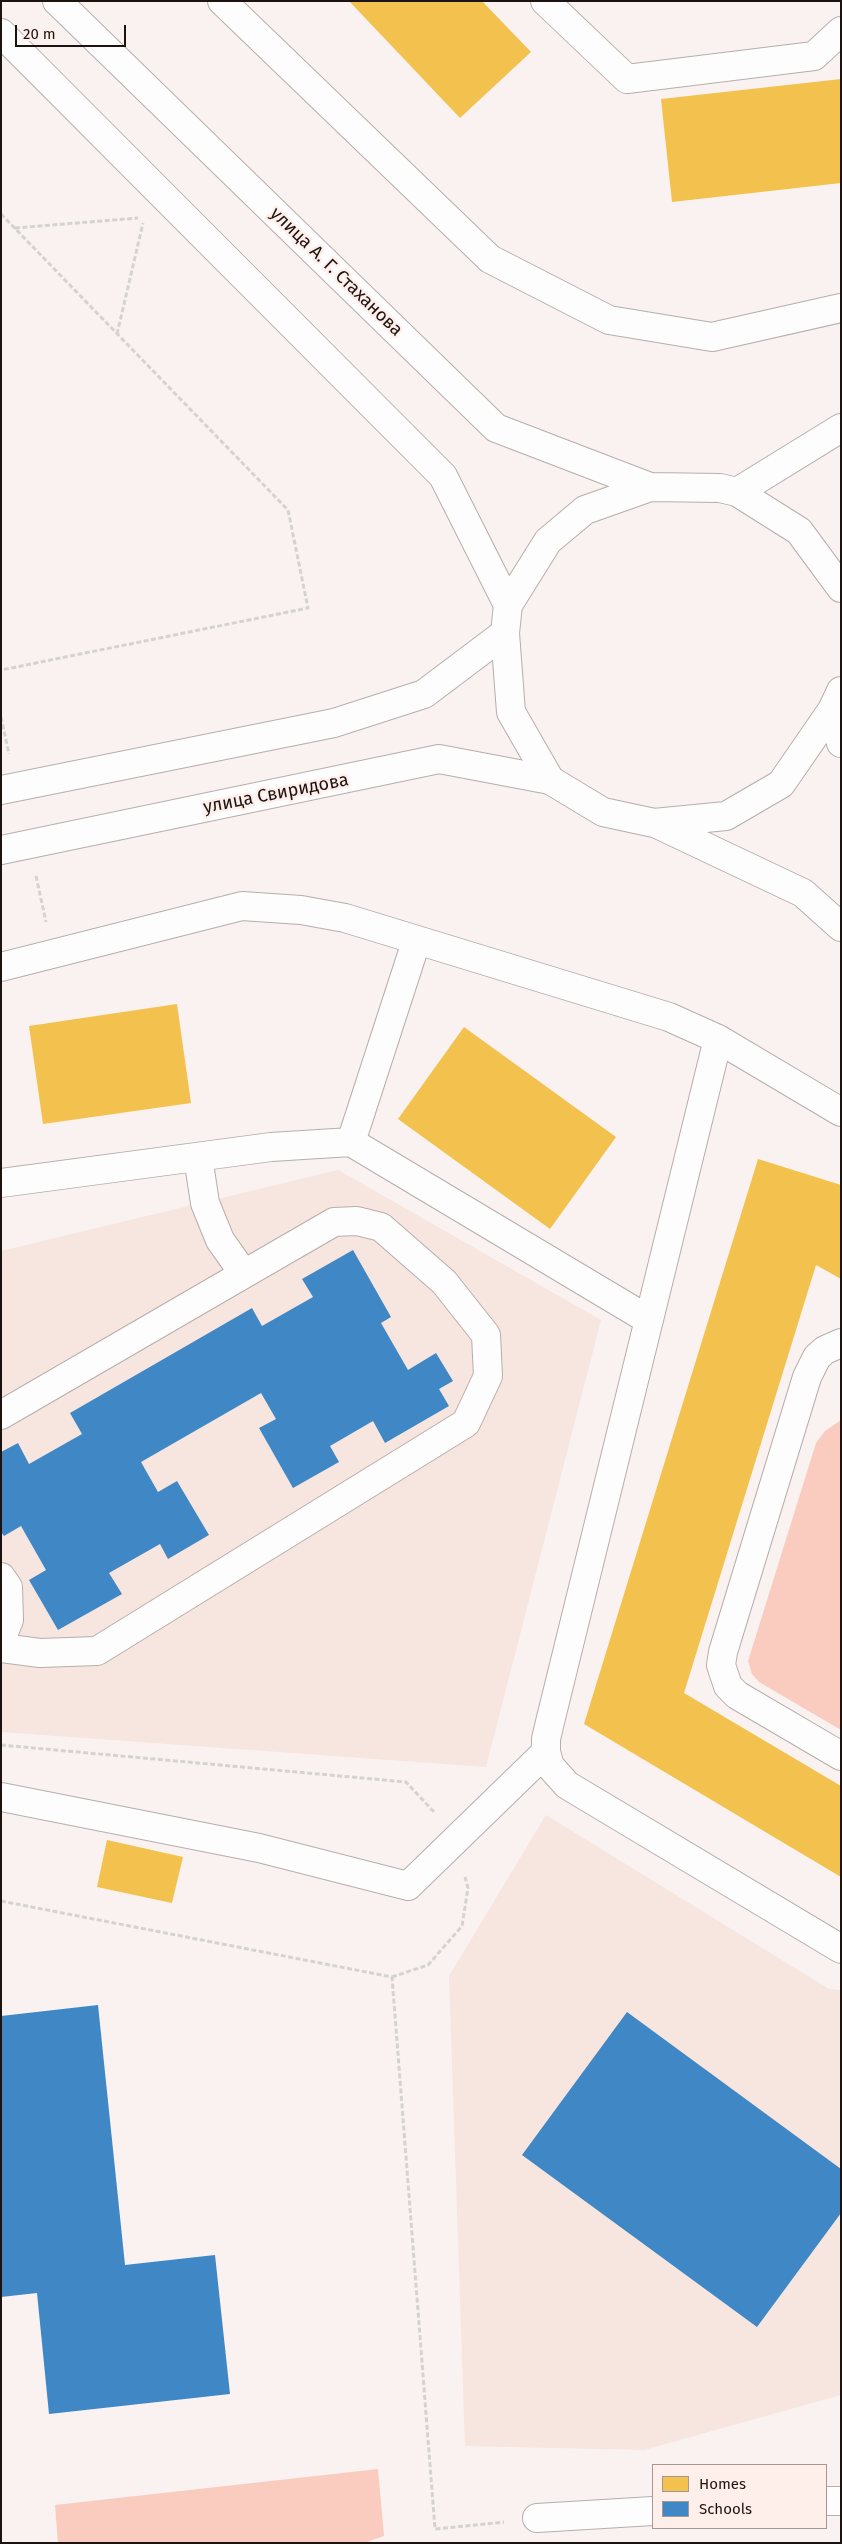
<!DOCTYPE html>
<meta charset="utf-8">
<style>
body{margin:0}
#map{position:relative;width:842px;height:2544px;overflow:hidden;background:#faf2f0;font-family:"Fira Sans",sans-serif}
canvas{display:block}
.frame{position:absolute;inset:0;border:2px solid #1c1311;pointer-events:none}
.legend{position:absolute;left:652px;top:2464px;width:175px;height:65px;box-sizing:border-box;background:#ffefeb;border:1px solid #a49794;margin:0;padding:6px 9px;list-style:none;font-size:15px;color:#1c1311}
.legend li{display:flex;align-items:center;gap:10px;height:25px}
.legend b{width:25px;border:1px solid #a49794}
.scale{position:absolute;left:15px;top:25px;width:111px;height:22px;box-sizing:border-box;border:2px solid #1c1311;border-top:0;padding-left:6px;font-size:15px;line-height:18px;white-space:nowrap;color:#1c1311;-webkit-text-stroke:4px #ffefeb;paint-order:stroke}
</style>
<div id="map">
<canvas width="842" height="2544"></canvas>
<div class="frame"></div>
<ul class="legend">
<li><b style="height:14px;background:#f2c14e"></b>Homes</li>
<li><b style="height:14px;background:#3f88c5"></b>Schools</li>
</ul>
<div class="scale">20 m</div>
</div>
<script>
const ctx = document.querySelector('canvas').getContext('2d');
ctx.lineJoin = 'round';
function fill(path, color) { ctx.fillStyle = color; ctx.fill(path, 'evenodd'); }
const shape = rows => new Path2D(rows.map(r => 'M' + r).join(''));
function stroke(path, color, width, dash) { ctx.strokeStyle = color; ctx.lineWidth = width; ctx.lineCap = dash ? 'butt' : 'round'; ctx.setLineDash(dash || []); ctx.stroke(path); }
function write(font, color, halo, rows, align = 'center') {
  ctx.font = font + ' "Fira Sans",sans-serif'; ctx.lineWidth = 5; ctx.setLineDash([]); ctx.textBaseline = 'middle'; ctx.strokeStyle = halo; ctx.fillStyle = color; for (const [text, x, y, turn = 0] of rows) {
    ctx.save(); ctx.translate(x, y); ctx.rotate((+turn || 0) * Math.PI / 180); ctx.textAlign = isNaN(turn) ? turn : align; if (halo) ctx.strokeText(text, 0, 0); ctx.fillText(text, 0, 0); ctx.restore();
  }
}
fill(shape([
 [338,1170,601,1320,486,1767,1,1732,1,1251],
 [546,1815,829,1989,841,1990,841,2395,644,2450,465,2446,449,1976]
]), '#f7e5df');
fill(shape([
 [841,1420,841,1730,759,1682,752,1674,748,1661,816,1443,825,1431],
 [378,2469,384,2536,364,2543,58,2543,55,2505]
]), '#faccc0');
fill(shape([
 [349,1,482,1,531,52,460,118],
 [841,79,841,183,672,202,661,99],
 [177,1004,191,1103,43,1124,29,1026],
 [464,1027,616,1137,550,1229,398,1119],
 [758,1159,841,1185,841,1279,816,1265,684,1693,841,1786,841,1877,584,1724],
 [107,1840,183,1857,172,1903,97,1887]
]), '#f2c14e');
fill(shape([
 [353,1250,391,1317,381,1323,408,1370,436,1353,453,1381,439,1389,449,1406,385,1443,373,1421,330,1446,339,1462,293,1488,259,1428,276,1419,261,1393,141,1462,158,1492,177,1481,209,1535,168,1559,160,1544,109,1573,122,1594,58,1630,29,1580,46,1570,21,1526,4,1536,1,1532,1,1452,18,1443,29,1464,82,1434,70,1413,252,1308,262,1326,313,1297,302,1279],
 [98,2005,125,2265,215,2255,230,2394,49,2414,37,2293,1,2297,1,2016],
 [627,2012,841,2169,841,2213,757,2327,522,2155]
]), '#3f88c5');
const minor = shape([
 [222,1,490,259,609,320,712,337,841,308],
 [545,1,627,79,814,56,841,31],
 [737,492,841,428],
 [1,790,334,723,424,694,505,633],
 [1,850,439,759,550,780],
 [1,967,242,906,301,910,345,918,669,1017,718,1039,841,1112],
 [718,1039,550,1722,546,1739,546,1752,550,1766,567,1785,841,1949],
 [351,1142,649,1320],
 [1,1183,271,1147,351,1142,416,942],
 [841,1343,825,1350,817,1357,807,1377,723,1652,721,1665,728,1686,737,1695,841,1756],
 [1,1415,244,1274],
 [1,1577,8,1587,9,1620,1,1640],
 [1,1648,40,1653,97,1651,466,1423,488,1376,486,1335,444,1282,381,1227,357,1221,334,1222,244,1274,220,1240,205,1203,198,1157],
 [1,1797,259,1848,408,1886,546,1752],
 [826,2501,841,2501],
 [537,2518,653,2511]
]);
const major = shape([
 [57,1,496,428,650,487],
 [1,33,443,476,508,605],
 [841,588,799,531,737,492,720,488,650,487,585,510,548,541,508,605,505,633,511,712,550,780,603,812,654,823,726,816,781,784,832,710,841,691],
 [832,710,841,743],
 [655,823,803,893,841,927]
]);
stroke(minor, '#b6aeab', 30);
stroke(major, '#b6aeab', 30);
stroke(shape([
 [1,214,288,510,308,608,1,670],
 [15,228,138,218],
 [117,334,143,223],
 [1,717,9,754],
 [36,876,46,922],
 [1,1745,406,1782,435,1813],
 [1,1901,392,1977,435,2529,504,2522],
 [392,1977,428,1965,462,1926,468,1888,465,1877]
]), '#d5d3d2', 3, [5, 2.5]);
stroke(minor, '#fefdfd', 28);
stroke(major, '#fefdfd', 28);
write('18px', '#1c1311', '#ffefeb', [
 ["улица А. Г. Стаханова",336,272,44],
 ["улица Свиридова",276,794,-11]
]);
</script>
